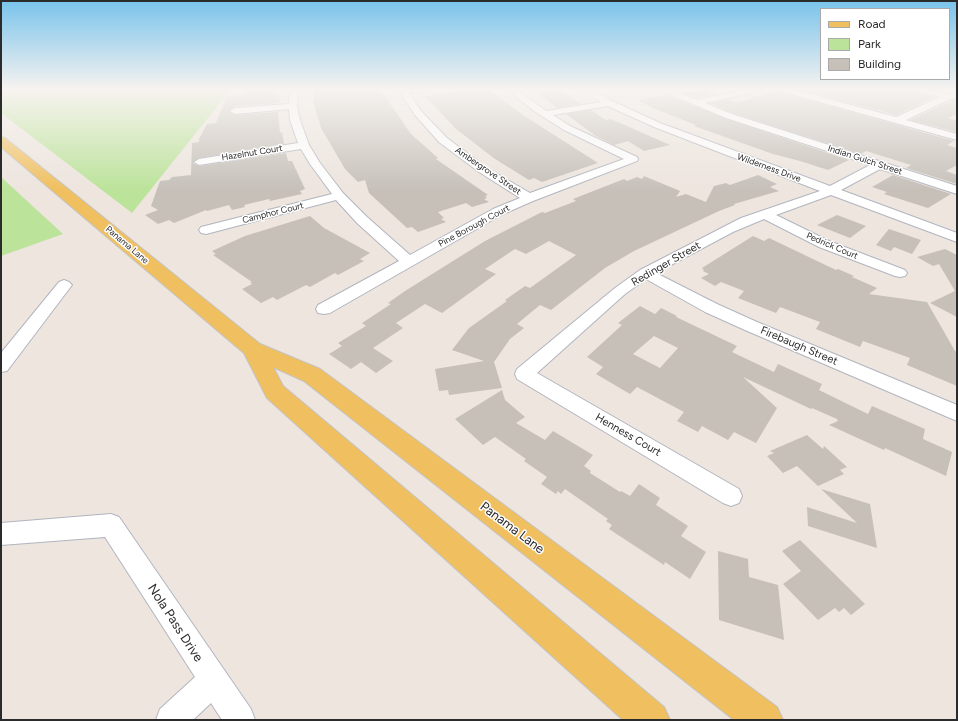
<!DOCTYPE html>
<style>
body{margin:0}
#map{position:relative;width:958px;height:721px;overflow:hidden;background:#ede5de;font-family:Figtree,sans-serif}
canvas{display:block}
.frame{position:absolute;inset:0;border:2px solid #2b2b2b;pointer-events:none}
.legend{position:absolute;left:820px;top:8px;width:130px;height:72px;box-sizing:border-box;background:#fff;border:1px solid #aaa;margin:0;padding:5px 7px;list-style:none;font-size:12px;color:#2b2b2b}
.legend li{display:flex;align-items:center;gap:8px;height:20px}
.legend b{width:20px;border:1px solid #aaa}
</style>
<div id="map">
<canvas width="958" height="721"></canvas>
<div class="frame"></div>
<ul class="legend">
<li><b style="height:5px;background:#f0bf5f"></b>Road</li>
<li><b style="height:11px;background:#bbe39a"></b>Park</li>
<li><b style="height:11px;background:#c6c0b9"></b>Building</li>
</ul>
</div>
<script>
const ctx = document.querySelector('canvas').getContext('2d');
ctx.lineJoin = 'round';
function fill(path, color) { ctx.fillStyle = color; ctx.fill(path, 'evenodd'); }
const shape = rows => new Path2D(rows.map(r => 'M' + r).join(''));
function stroke(path, color, width, dash) { ctx.strokeStyle = color; ctx.lineWidth = width; ctx.lineCap = dash ? 'butt' : 'round'; ctx.setLineDash(dash || []); ctx.stroke(path); }
function write(font, color, halo, rows, align = 'center') {
  ctx.font = font + ' Figtree,sans-serif'; ctx.lineWidth = 3; ctx.setLineDash([]); ctx.textBaseline = 'middle'; ctx.strokeStyle = halo; ctx.fillStyle = color; for (const [text, x, y, turn = 0] of rows) {
    ctx.save(); ctx.translate(x, y); ctx.rotate((+turn || 0) * Math.PI / 180); ctx.textAlign = isNaN(turn) ? turn : align; if (halo) ctx.strokeText(text, 0, 0); ctx.fillText(text, 0, 0); ctx.restore();
  }
}
fill(shape([
 [1,89,231,89,132,213,1,113],
 [1,177,63,234,1,256]
]), '#bbe39a');
fill(shape([
 [246,89,275,89,274,95,280,95,279,103,235,106,229,112,235,115,278,112,280,133,282,132,284,144,199,158,193,163,199,166,286,153,288,161,292,161,305,189,300,191,302,194,270,201,269,199,244,205,245,207,232,210,229,205,207,211,206,210,174,223,169,220,158,224,145,215,158,210,151,206,160,181,169,180,172,177,191,175,192,143,199,142,199,139,207,124,216,123,227,96,245,95],
 [313,89,380,89,411,134,438,158,436,159,488,195,485,196,487,198,484,199,489,202,472,207,466,203,438,212,444,218,441,219,446,222,418,232,412,227,407,228,369,193,365,180,358,182,345,169,321,128,313,101,314,101],
 [488,89,523,115,598,163,542,182,534,178,529,180,495,159,456,129,425,96,430,96,428,94],
 [533,89,558,89,581,104,557,108],
 [704,89,717,94,697,98,682,93],
 [796,89,913,89,915,92,935,97,896,115],
 [778,90,780,92,954,141,947,145,957,148,957,165,946,171,957,175,957,184,906,168,911,165,866,151,861,154,733,113,710,103,729,99,735,102,740,102],
 [667,95,726,119,849,160,828,170,800,161,773,154,694,126,696,125,655,109,637,100],
 [957,98,957,114,948,118,957,121,957,132,910,120],
 [591,110,606,120,611,119,670,145,644,151,628,141,614,145,596,136,566,114],
 [758,175,777,184,770,187,779,191,734,204,735,205,719,211,634,251,605,268,551,310,540,305,517,324,524,328,510,339,494,362,502,388,449,395,448,390,439,391,435,369,484,361,452,350,469,328,507,301,505,300,525,286,530,288,576,255,549,241,526,254,515,249,485,269,496,274,442,313,425,304,396,323,403,328,373,348,393,361,376,373,361,362,351,369,329,354,342,346,338,343,366,326,362,323,391,304,388,303,405,291,485,241,542,212,545,213,576,201,573,199,624,179,627,181,637,177,642,179,644,176,680,191,676,197,686,194,706,202,714,186,726,183,730,185],
 [893,175,951,194,928,208,884,194,887,192,872,187],
 [837,215,866,226,850,238,817,225],
 [310,216,324,228,370,253,360,259,364,261,338,275,335,273,310,287,306,285,277,300,273,297,261,303,242,289,252,284,250,282,252,282,213,255,216,254,212,251,245,236],
 [889,229,921,240,912,254,894,247,891,251,876,245],
 [753,236,764,241,769,238,836,270,838,269,854,276,852,277,877,288,869,294,927,302,955,351,957,352,957,386,907,365,910,358,863,341,860,347,816,329,820,322,780,307,776,313,738,298,744,291,721,282,715,286,701,278,709,274,703,271,704,270,702,268],
 [945,249,957,255,957,317,930,303,955,291,939,264,933,266,917,257],
 [640,306,655,314,661,308,677,316,676,317,737,346,732,352,774,372,778,364,822,384,819,390,868,414,872,406,925,429,923,439,952,452,946,476,885,448,884,450,829,425,838,421,837,419,812,408,811,409,743,377,777,408,756,443,734,432,728,440,702,426,698,432,677,421,684,412,637,387,630,394,596,374,603,367,587,357,622,325,618,323],
 [654,336,678,348,660,368,633,354],
 [502,390,505,400,525,417,516,423,545,440,553,431,593,455,584,466,591,471,590,473,620,492,621,491,630,496,639,484,660,498,656,505,688,526,681,536,706,552,690,579,665,562,664,565,609,529,612,525,606,521,608,519,565,489,561,494,558,491,556,494,541,484,547,477,524,461,526,459,495,437,483,445,455,419],
 [807,435,823,449,824,446,847,467,840,470,844,474,818,486,797,466,783,473,767,456,774,453,770,451],
 [821,489,870,504,877,548,808,526,807,507,857,523],
 [800,540,865,604,851,615,844,608,839,612,835,608,818,620,783,584,801,571,782,551],
 [718,551,748,559,749,577,778,585,784,640,719,620]
]), '#c6c0b9');
const minor = shape([
 [290,89,298,89,297,106,300,120,309,145,320,163,343,193,367,217,410,255,493,209,520,198,479,172,439,142,415,115,398,89,435,89,431,91,409,93,421,111,447,138,487,168,530,193,624,159,564,130,534,111,507,89,516,89,546,111,601,102,580,89,590,89,612,101,660,123,830,186,870,165,726,118,657,89,668,89,697,100,747,89,761,89,760,91,705,103,732,114,957,186,957,194,880,169,841,190,957,233,957,242,831,195,776,215,829,241,905,270,907,273,905,276,900,277,895,276,819,247,764,219,733,232,656,273,717,304,757,322,957,405,957,421,745,330,705,312,646,279,625,294,537,373,739,489,742,496,739,503,731,506,723,503,517,379,515,374,517,369,615,288,640,270,741,218,820,191,654,127,608,106,553,115,570,126,637,157,638,159,637,161,533,201,501,215,330,313,324,314,318,313,316,309,318,305,399,261,357,223,336,200,206,234,201,233,199,230,201,227,332,194,310,164,301,149,199,165,194,162,199,159,298,143,290,120,289,109,235,114,230,111,235,108,289,104,290,89],
 [779,89,791,89,896,117,940,97,915,91,914,89,927,89,952,94,956,97,955,99,950,99,906,120,957,134,957,140,780,91,779,89],
 [64,280,69,282,72,285,7,371,1,372,1,353,59,282,64,280],
 [111,514,119,517,251,709,255,720,222,720,211,703,193,720,156,720,160,709,195,677,105,537,1,545,1,523,111,514]
]);
const major = shape([
 [1,137,5,138,260,344,320,369,777,707,783,720,734,720,304,381,273,367,283,386,664,707,670,720,623,720,267,398,244,353,1,147,1,137]
]);
stroke(minor, '#b1b5bf', 2);
stroke(major, '#c4c4c4', 2);
fill(minor, '#fff');
fill(major, '#f0bf5f');
const sky = ctx.createLinearGradient(0, 0, 0, 190);
sky.addColorStop(0, '#78c3eb');
sky.addColorStop(0.47, '#f7f3f0');
sky.addColorStop(1, '#f7f3f000');
ctx.fillStyle = sky;
ctx.fillRect(0, 0, 958, 190);
write('9px', '#2b2b2b', '#fff', [
 ["Hazelnut Court",252,153,-9],
 ["Indian Gulch Street",865,160,18],
 ["Wilderness Drive",769,168,20],
 ["Ambergrove Street",488,171,34],
 ["Camphor Court",273,213,-14],
 ["Pine Borough Court",474,226,-28],
 ["Panama Lane",127,245,40],
 ["Pedrick Court",832,246,23]
]);
write('11px', '#2b2b2b', '#fff', [
 ["Redinger Street",666,264,-30],
 ["Firebaugh Street",799,346,23],
 ["Henness Court",628,435,30]
]);
write('13px', '#2b2b2b', '#fff', [
 ["Panama Lane",512,528,37],
 ["Nola Pass Drive",175,623,57]
]);
</script>
